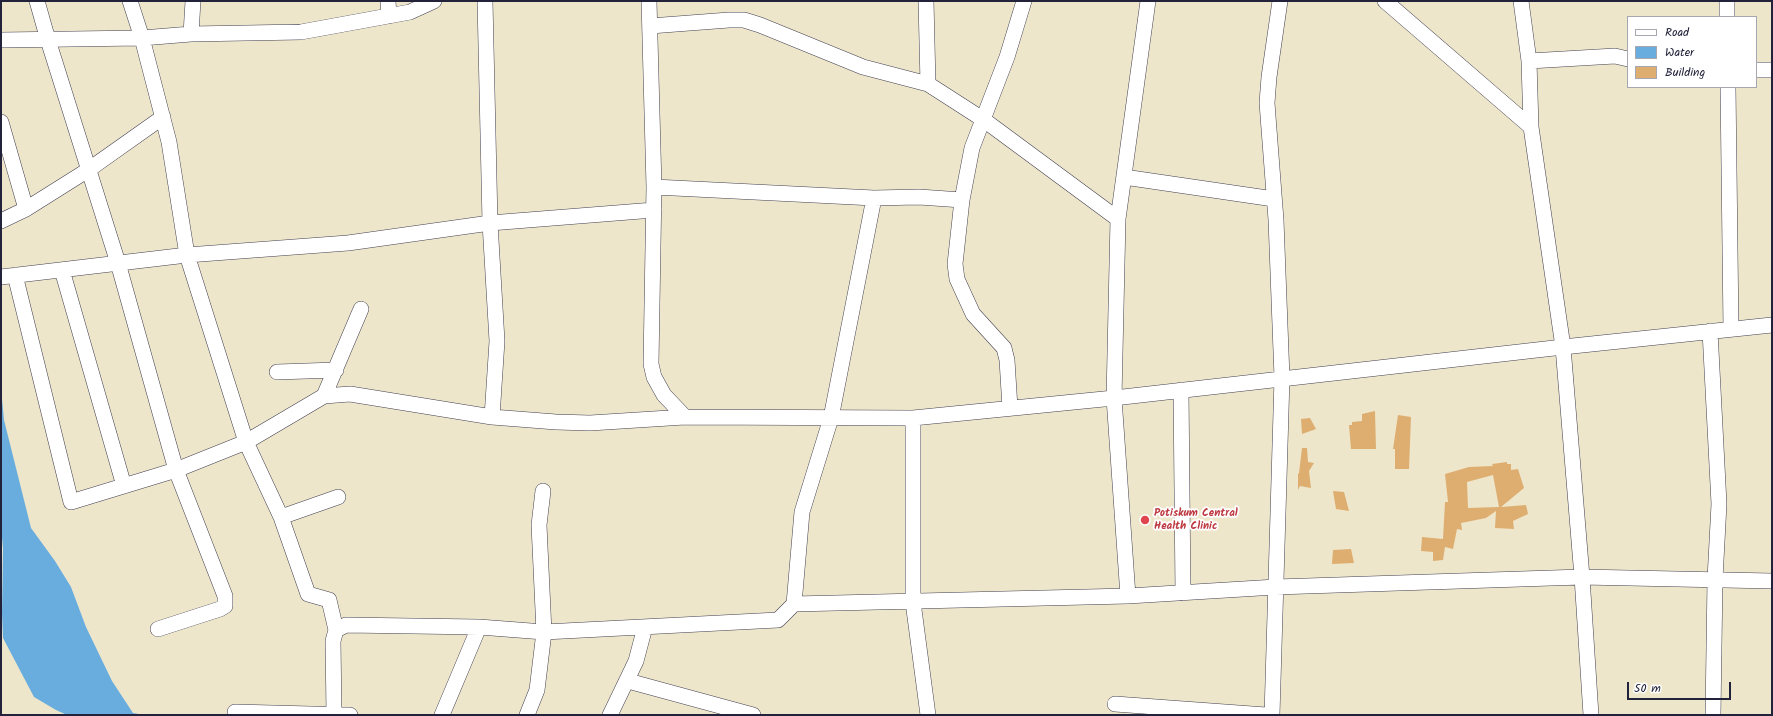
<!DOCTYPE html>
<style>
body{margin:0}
#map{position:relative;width:1773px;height:716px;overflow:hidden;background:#eee6ca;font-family:Kalam,sans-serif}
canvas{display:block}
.frame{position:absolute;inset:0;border:2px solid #22223b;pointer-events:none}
.legend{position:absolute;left:1627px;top:16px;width:130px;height:72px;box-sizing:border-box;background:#fff;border:1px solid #a7a7b1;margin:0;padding:5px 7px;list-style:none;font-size:12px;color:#22223b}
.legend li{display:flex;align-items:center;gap:8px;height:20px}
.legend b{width:20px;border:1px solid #a7a7b1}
.scale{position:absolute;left:1627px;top:682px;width:104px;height:18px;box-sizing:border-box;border:2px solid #22223b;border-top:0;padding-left:5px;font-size:12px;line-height:14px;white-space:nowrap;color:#22223b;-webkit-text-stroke:3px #fff;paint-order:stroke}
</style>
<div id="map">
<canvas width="1773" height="716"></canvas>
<div class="frame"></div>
<ul class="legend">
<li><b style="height:5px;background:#fff"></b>Road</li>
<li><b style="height:11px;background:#69addf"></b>Water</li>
<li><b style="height:11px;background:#deae71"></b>Building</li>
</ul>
<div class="scale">50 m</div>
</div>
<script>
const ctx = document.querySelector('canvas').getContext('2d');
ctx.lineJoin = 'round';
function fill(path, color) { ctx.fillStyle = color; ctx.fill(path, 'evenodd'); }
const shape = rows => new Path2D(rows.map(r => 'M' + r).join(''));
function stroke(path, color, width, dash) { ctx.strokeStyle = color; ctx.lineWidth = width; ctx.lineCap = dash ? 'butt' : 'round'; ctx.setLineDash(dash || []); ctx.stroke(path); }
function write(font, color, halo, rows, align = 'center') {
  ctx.font = font + ' Kalam,sans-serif'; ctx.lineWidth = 3.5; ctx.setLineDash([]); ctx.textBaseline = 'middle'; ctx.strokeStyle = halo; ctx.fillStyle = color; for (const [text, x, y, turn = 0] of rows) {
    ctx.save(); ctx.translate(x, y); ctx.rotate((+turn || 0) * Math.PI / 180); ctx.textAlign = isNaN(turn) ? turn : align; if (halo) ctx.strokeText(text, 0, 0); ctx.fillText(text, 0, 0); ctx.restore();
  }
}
fill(shape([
 [1,388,4,420,31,528,55,561,71,587,86,627,112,681,133,713,145,715,67,715,56,710,34,697,3,638,2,613,3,549,1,524]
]), '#69addf');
fill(shape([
 [1375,411,1376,449,1351,449,1349,425,1352,425,1352,422,1362,421,1362,414],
 [1398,415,1411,417,1409,469,1395,469,1395,449,1393,449],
 [1310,418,1316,429,1302,434,1301,419],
 [1302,448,1307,448,1308,462,1314,463,1309,471,1311,488,1300,486,1298,490,1298,474,1299,473],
 [1507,462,1507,464,1511,464,1511,470,1518,469,1524,488,1501,507,1526,505,1528,514,1513,521,1514,529,1495,528,1496,511,1486,518,1461,523,1462,530,1457,529,1453,549,1445,547,1443,560,1433,561,1433,552,1421,551,1422,537,1443,539,1445,502,1448,502,1445,474,1469,467,1493,466,1492,464],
 [1493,475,1499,507,1468,508,1467,482],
 [1333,491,1344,492,1349,511,1336,509],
 [1351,549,1354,563,1332,564,1333,550]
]), '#deae71');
const minor = shape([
 [37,1,48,40,118,263,176,470,225,596,225,606,220,609,158,629],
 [130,1,142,38,169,142,187,255,246,442,281,517,308,594,329,600,336,630,333,641,334,714],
 [388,1,389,16],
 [485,1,490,223,497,341,492,417],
 [649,1,654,187,651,364,654,377,664,395,685,417,913,418,1114,398,1563,347,1772,325],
 [926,1,928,84],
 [1385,1,1531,127],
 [1521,1,1529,61,1531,127,1563,347,1582,577,1591,715],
 [1727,1,1727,17],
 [650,26,729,20,744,20,760,25,863,67,928,84,984,120,1118,219],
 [191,34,193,1],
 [1,40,142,38,191,34,301,32,410,12,434,1],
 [1529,61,1615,56,1628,59],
 [1756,70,1772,70],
 [1728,87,1731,329],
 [1,122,26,209],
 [1124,177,1274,199],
 [654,187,874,198,919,197,962,200],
 [1,221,26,209,88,170,163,117],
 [62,270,124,486],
 [15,275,71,502,176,470,246,442,324,396,350,394,492,417,556,422,590,423,685,417],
 [1,277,187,255,348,243,490,223,654,210],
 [1710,331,1719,504,1715,579,1713,715],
 [277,372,336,370],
 [1181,390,1183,593],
 [324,396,361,309],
 [1010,408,1007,360,1004,348,973,314,957,279,955,264,962,200,972,148,1007,57,1024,1],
 [913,418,913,602,928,715],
 [281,517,338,497],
 [1128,596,1114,398,1118,219,1148,1],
 [794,604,802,512,831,418,874,198],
 [336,630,346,625,479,627,544,632,778,620,794,604,1128,596,1276,587,1582,577,1772,581],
 [628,681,753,715],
 [1115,704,1266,715],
 [235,712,350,715],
 [442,715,479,627],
 [527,715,537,690,544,632,539,525,543,491],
 [610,715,636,661,645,627],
 [1272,715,1282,378,1276,220,1267,103,1269,77,1280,1]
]);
stroke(minor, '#413f50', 16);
stroke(minor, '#fff', 15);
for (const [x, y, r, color] of [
 [1145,520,5,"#e0444e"]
]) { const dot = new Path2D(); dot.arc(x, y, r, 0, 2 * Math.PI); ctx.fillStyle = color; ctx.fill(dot); stroke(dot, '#fff', 1.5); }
write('bold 11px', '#be3a42', '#fff', [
 ["Potiskum Central",1154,514],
 ["Health Clinic",1154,527]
], 'left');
</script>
